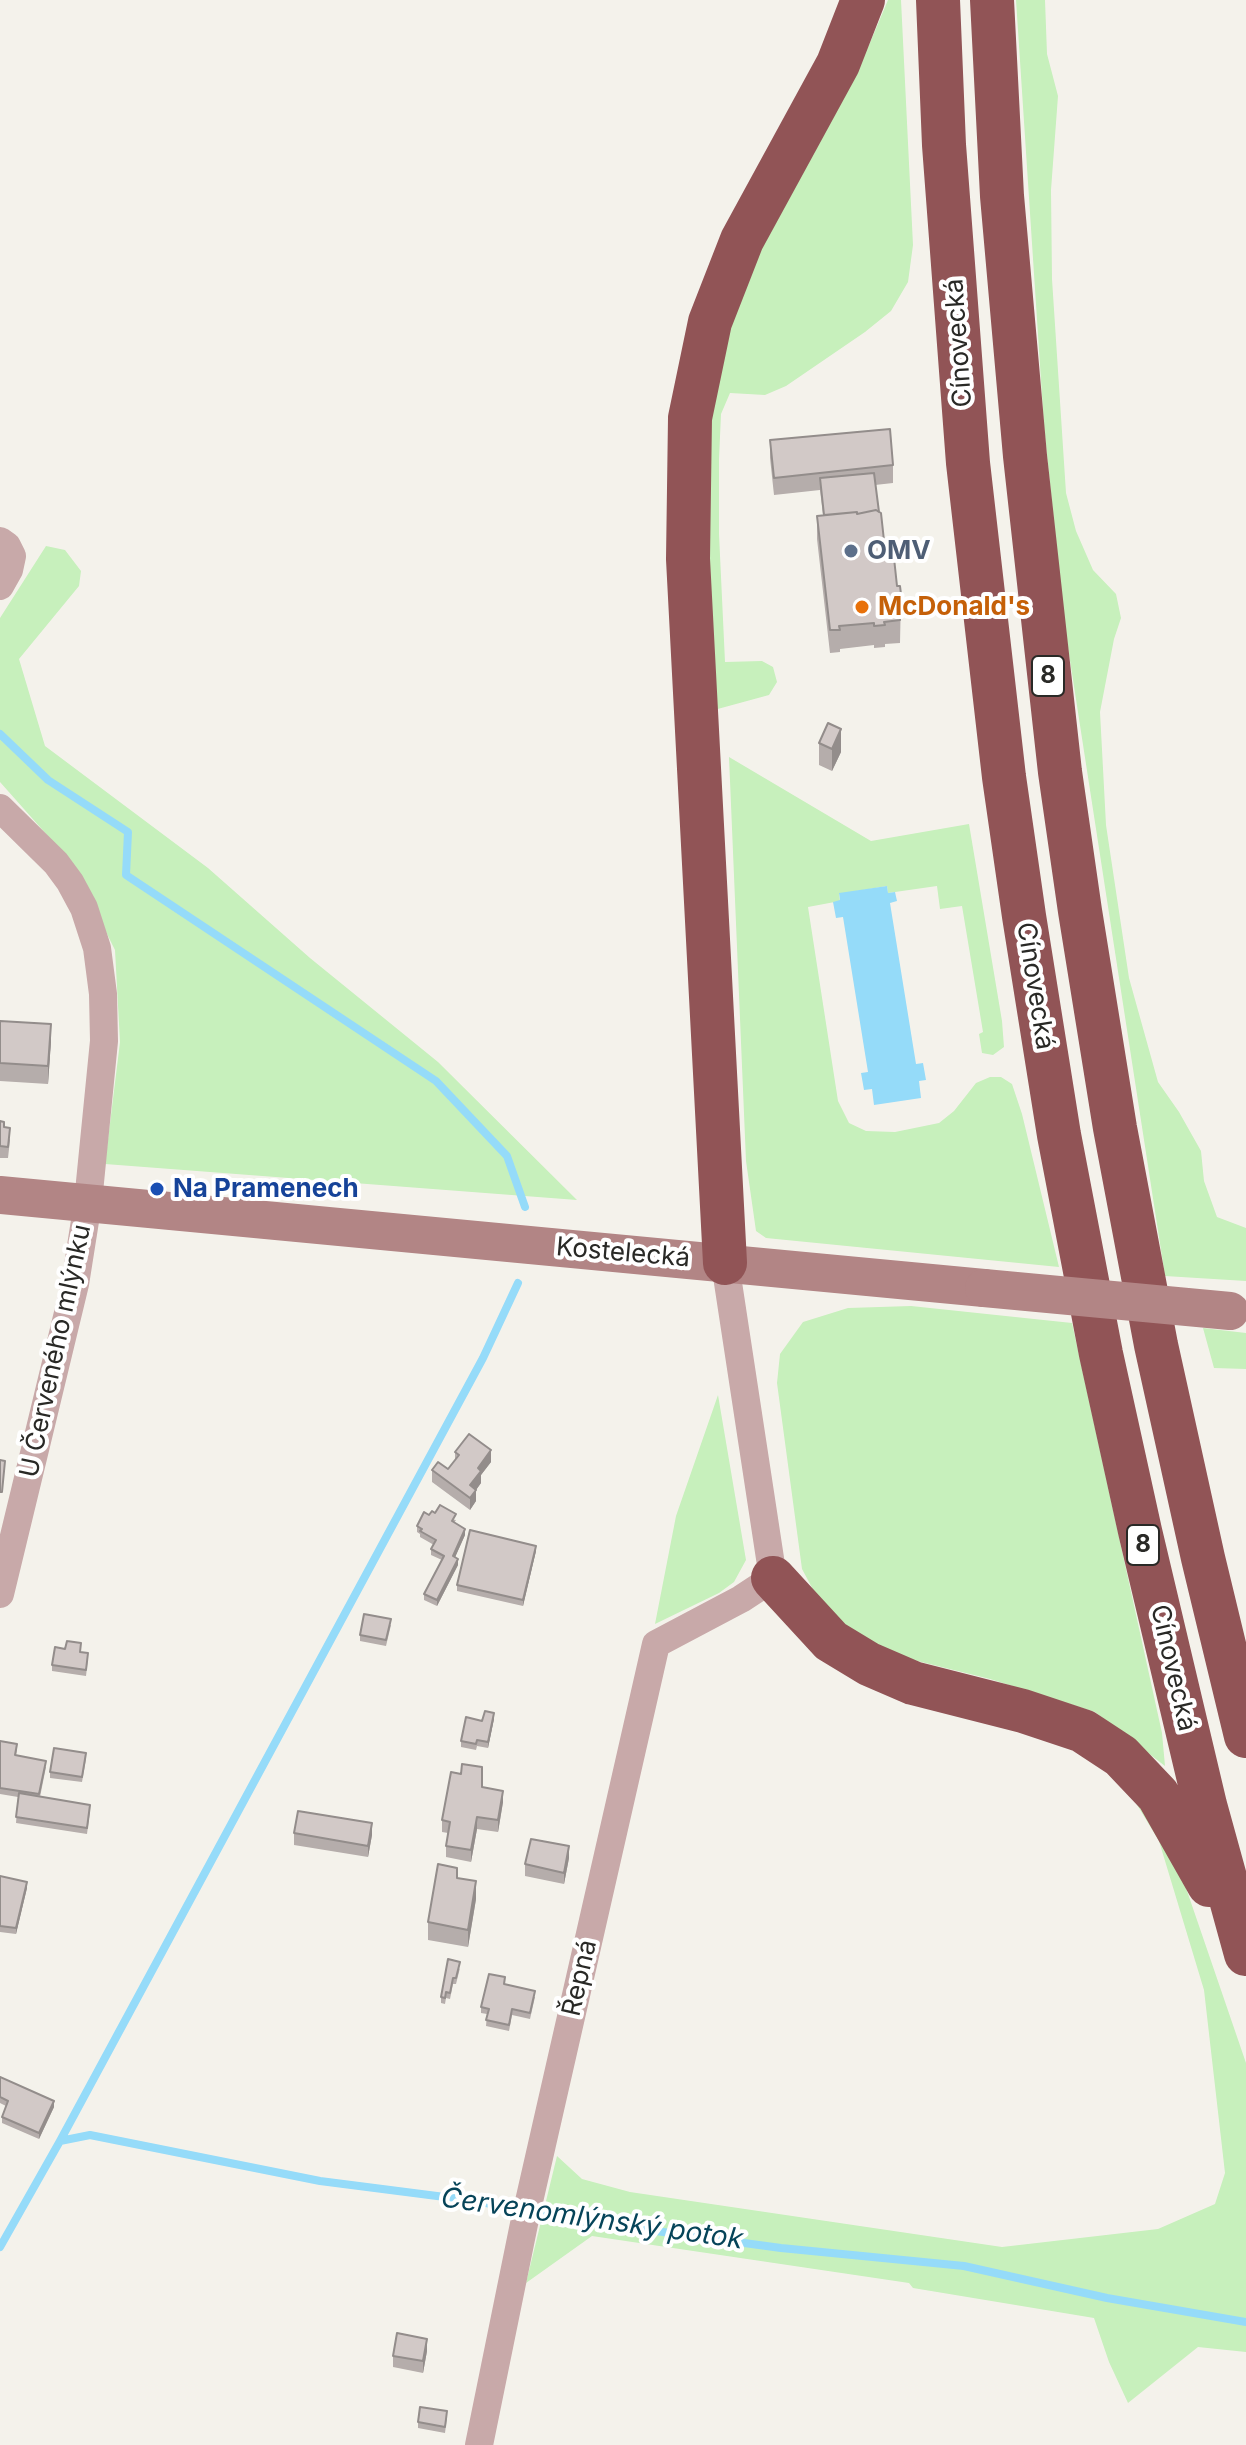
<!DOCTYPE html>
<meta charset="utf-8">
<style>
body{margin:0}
canvas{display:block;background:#f4f2eb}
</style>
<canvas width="1246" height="2445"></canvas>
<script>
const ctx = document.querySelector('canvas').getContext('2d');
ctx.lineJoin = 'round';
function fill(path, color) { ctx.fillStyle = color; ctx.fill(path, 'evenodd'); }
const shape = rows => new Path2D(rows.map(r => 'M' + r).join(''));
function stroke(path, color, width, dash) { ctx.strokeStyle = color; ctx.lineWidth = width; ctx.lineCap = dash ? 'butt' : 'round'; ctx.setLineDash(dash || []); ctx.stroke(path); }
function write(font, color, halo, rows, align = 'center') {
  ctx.font = font + ' Inter,sans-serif'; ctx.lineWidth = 8; ctx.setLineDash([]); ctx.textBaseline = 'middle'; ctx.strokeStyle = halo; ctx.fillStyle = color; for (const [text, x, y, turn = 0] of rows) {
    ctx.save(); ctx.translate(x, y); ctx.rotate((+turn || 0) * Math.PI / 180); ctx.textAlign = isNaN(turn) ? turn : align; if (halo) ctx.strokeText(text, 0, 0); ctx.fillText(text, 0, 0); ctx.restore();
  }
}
fill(shape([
 [888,0,901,0,913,245,908,282,891,311,865,332,786,386,765,395,730,393,721,414,719,459,719,534,725,662,762,661,773,667,777,682,769,695,714,710,704,462,716,357,766,229,869,45],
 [1016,0,1045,0,1047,54,1058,96,1051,190,1052,279,1066,493,1076,531,1093,570,1116,594,1121,618,1114,639,1100,712,1106,825,1129,978,1158,1082,1179,1112,1201,1151,1204,1181,1217,1217,1246,1228,1246,1281,1165,1276,1065,628,1044,426],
 [46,546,65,550,81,571,79,586,19,659,45,746,208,868,310,958,438,1062,577,1200,105,1164,120,1042,115,950,71,862,0,782,0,618],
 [729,757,871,841,969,824,1002,1021,1004,1047,993,1055,982,1053,979,1034,983,1032,962,906,940,909,937,886,888,893,887,886,839,894,840,901,808,907,838,1101,849,1123,866,1131,895,1132,939,1123,954,1111,976,1083,990,1077,1001,1077,1012,1084,1022,1114,1059,1267,766,1238,756,1231,746,1161],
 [911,1306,1072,1323,1162,1733,1165,1766,1095,1712,990,1679,873,1650,825,1612,802,1569,777,1383,780,1354,803,1322,848,1308],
 [1203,1328,1246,1333,1246,1369,1214,1368],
 [718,1395,746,1560,734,1582,719,1593,655,1624,676,1516],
 [1125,1785,1173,1850,1246,2063,1246,2352,1198,2347,1128,2403,1109,2362,1094,2318,913,2288,909,2283,592,2236,526,2283,557,2156,582,2179,630,2192,1002,2247,1158,2229,1215,2204,1225,2173,1204,1990,1159,1841]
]), '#c7f0bc');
fill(shape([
 [887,886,888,893,895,892,897,901,890,903,916,1064,923,1063,926,1080,919,1081,921,1098,874,1105,872,1089,864,1090,861,1073,868,1072,843,917,836,918,833,902,840,900,839,893]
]), '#95dbf9');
stroke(shape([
 [0,734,48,780,128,832,126,875,436,1081,507,1156,525,1207],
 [60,2141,483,1358,518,1283],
 [0,2247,60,2141,90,2135,320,2181,476,2201,560,2218,781,2248,964,2266,1107,2298,1246,2322]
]), '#95dbf9', 8);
stroke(shape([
 [0,541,7,546,12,556,9,570,0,586],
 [0,808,56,863,70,882,84,908,97,948,103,994,104,1041,88,1202,75,1284,0,1594],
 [479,2445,525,2219,656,1644,741,1599,773,1578,725,1263]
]), '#c8a9a9', 28);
stroke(shape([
 [0,1195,984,1288]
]), '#b28585', 38);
stroke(shape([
 [938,0,944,145,968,463,1004,777,1024,916,1059,1135,1101,1354,1140,1531,1205,1805,1246,1954],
 [992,0,1002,196,1025,456,1060,772,1080,911,1115,1128,1156,1345,1203,1558,1246,1736],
 [725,1263,688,559,690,418,710,322,742,240,838,64,863,0],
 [773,1578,831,1641,869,1664,913,1683,1023,1711,1083,1731,1121,1756,1158,1795,1209,1885]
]), '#915456', 44);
stroke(shape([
 [984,1288,1230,1311]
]), '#b28585', 38);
fill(shape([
 [770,440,893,465,893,483,875,485,886,559,901,594,900,643,885,644,885,647,874,648,874,645,840,649,840,652,830,653,817,539,817,516,823,515,820,490,774,495,770,458],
 [819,743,841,752,832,771,819,765],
 [0,1021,51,1041,48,1084,0,1081],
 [0,1121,10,1140,8,1158,0,1158],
 [455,1452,491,1462,481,1475,481,1483,476,1490,476,1501,470,1510,432,1482,432,1470,448,1469,455,1460],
 [429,1515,456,1520,454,1523,465,1535,455,1557,458,1565,437,1606,424,1600,424,1594,442,1560,431,1555,431,1549,434,1545,420,1537,420,1534,417,1532,417,1526],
 [536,1551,523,1606,457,1591,457,1585],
 [391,1625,386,1646,360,1641,360,1635],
 [81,1652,88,1658,86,1676,52,1671,52,1665],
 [494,1719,488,1748,477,1746,476,1750,461,1747,461,1741,482,1721],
 [0,1741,17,1750,16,1755,46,1767,40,1797,90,1811,87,1834,16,1823,18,1797,0,1794],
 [86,1759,82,1782,50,1778,50,1772],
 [482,1787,503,1802,498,1832,477,1829,471,1862,446,1857,446,1846,448,1833,442,1832,442,1820],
 [294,1833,372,1835,368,1857,294,1845],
 [569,1858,564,1884,525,1876,525,1864],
 [0,1876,27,1888,16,1934,0,1932],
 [476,1899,468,1947,428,1940,428,1922],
 [460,1968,456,1984,453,1984,450,1999,446,1998,445,2004,441,2003,441,1997],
 [505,1985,535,1997,530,2019,512,2015,509,2031,486,2026,487,2014,481,2013,481,2007],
 [0,2077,54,2107,39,2139,2,2123,2,2117,6,2106,0,2103],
 [427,2351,423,2373,393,2367,393,2356],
 [447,2417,445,2433,418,2428,418,2422]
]), '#b5adab');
fill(shape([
 [841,729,841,752,832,771,832,749],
 [51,1024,51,1041,48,1084,48,1066],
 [491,1450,491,1462,481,1475,481,1483,476,1490,476,1501,470,1510,470,1485,478,1468],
 [465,1529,465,1535,453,1562,453,1556],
 [536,1546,536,1551,523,1606,523,1600],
 [458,1559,458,1565,437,1606,437,1600],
 [494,1713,494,1719,488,1748,488,1742],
 [503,1791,503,1802,498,1832,498,1820],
 [477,1817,477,1829,471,1862,471,1850],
 [372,1823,372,1835,368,1857,368,1846],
 [569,1846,569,1858,564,1884,564,1873],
 [476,1881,476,1899,468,1947,468,1930],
 [27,1882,27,1888,16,1934,16,1928],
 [54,2101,54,2107,39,2139,39,2133],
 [427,2339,427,2351,423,2373,423,2361]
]), '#938d8b');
const building = shape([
 [890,429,893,465,774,478,770,440,890,429],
 [874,473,879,512,876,510,857,514,857,512,824,515,820,478,874,473],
 [876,510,881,513,886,559,894,558,897,586,900,586,901,594,898,594,900,620,884,622,885,625,874,626,874,623,839,626,840,630,830,630,817,516,857,512,857,514,876,510],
 [828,723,841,729,832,749,819,743,828,723],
 [0,1021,51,1024,48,1066,0,1063,0,1021],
 [0,1121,4,1122,4,1127,10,1128,8,1147,0,1146,0,1121],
 [469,1434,491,1450,478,1468,481,1471,470,1485,476,1490,470,1498,432,1470,438,1462,448,1469,459,1455,455,1452,469,1434],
 [0,1460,5,1461,2,1492,0,1492,0,1460],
 [440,1505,456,1514,452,1521,465,1529,453,1556,458,1559,437,1600,424,1594,444,1556,431,1549,436,1540,420,1531,422,1529,417,1526,424,1512,429,1515,432,1511,435,1513,440,1505],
 [470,1530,536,1546,523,1600,457,1585,470,1530],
 [364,1614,391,1619,386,1640,360,1635,364,1614],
 [67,1641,81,1643,80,1652,88,1653,86,1670,52,1665,55,1647,65,1649,67,1641],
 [485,1711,494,1713,488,1742,477,1740,476,1744,461,1741,466,1717,482,1721,485,1711],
 [0,1741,17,1744,15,1755,46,1761,39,1794,0,1788,0,1741],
 [54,1748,86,1753,82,1777,50,1772,54,1748],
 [462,1764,482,1767,482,1787,503,1791,498,1820,477,1817,471,1850,446,1846,450,1822,442,1820,451,1772,461,1774,462,1764],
 [19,1793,90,1805,87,1828,16,1817,19,1793],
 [298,1811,372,1823,368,1846,294,1833,298,1811],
 [531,1839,569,1846,564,1873,525,1864,531,1839],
 [438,1864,457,1868,457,1878,476,1881,468,1930,428,1922,438,1864],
 [0,1876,27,1882,16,1928,0,1926,0,1876],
 [448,1959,460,1962,456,1978,453,1978,450,1993,446,1992,445,1998,441,1997,448,1959],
 [489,1974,505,1977,504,1984,535,1991,530,2013,512,2009,509,2025,486,2020,489,2009,481,2007,489,1974],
 [0,2077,54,2101,39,2133,2,2117,8,2101,0,2097,0,2077],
 [397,2333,427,2339,423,2361,393,2356,397,2333],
 [420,2407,447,2411,445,2427,418,2422,420,2407]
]);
fill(building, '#d2c9c7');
stroke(building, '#938d8b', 2);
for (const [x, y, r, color] of [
 [851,551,8,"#5c6f8a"],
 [862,607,8,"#e8710a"],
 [157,1189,8,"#1a4fb4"]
]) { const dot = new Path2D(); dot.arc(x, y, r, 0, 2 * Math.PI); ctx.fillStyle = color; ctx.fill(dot); stroke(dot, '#fff', 3); }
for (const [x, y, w] of [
 [1048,676,32],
 [1143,1545,32]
]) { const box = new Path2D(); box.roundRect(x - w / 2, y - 20, w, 40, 6); ctx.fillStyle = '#fff'; ctx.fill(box); stroke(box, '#292926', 2); }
write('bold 24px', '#292926', null, [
 ["8",1048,676],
 ["8",1143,1545]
]);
write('26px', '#292926', '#fff', [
 ["Cínovecká",959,343,-94],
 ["Cínovecká",1035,986,81],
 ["Kostelecká",623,1253,5],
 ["U Červeného mlýnku",56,1351,-78],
 ["Cínovecká",1173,1668,77],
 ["Řepná",580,1978,-77]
]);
write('bold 26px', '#4e5e75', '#fff', [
 ["OMV",867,551]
], 'left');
write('bold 26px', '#c56008', '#fff', [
 ["McDonald's",878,607]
], 'left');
write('bold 26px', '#164399', '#fff', [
 ["Na Pramenech",173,1189]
], 'left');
write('italic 28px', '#064459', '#fff', [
 ["Červenomlýnský potok",592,2219,8]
]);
</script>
